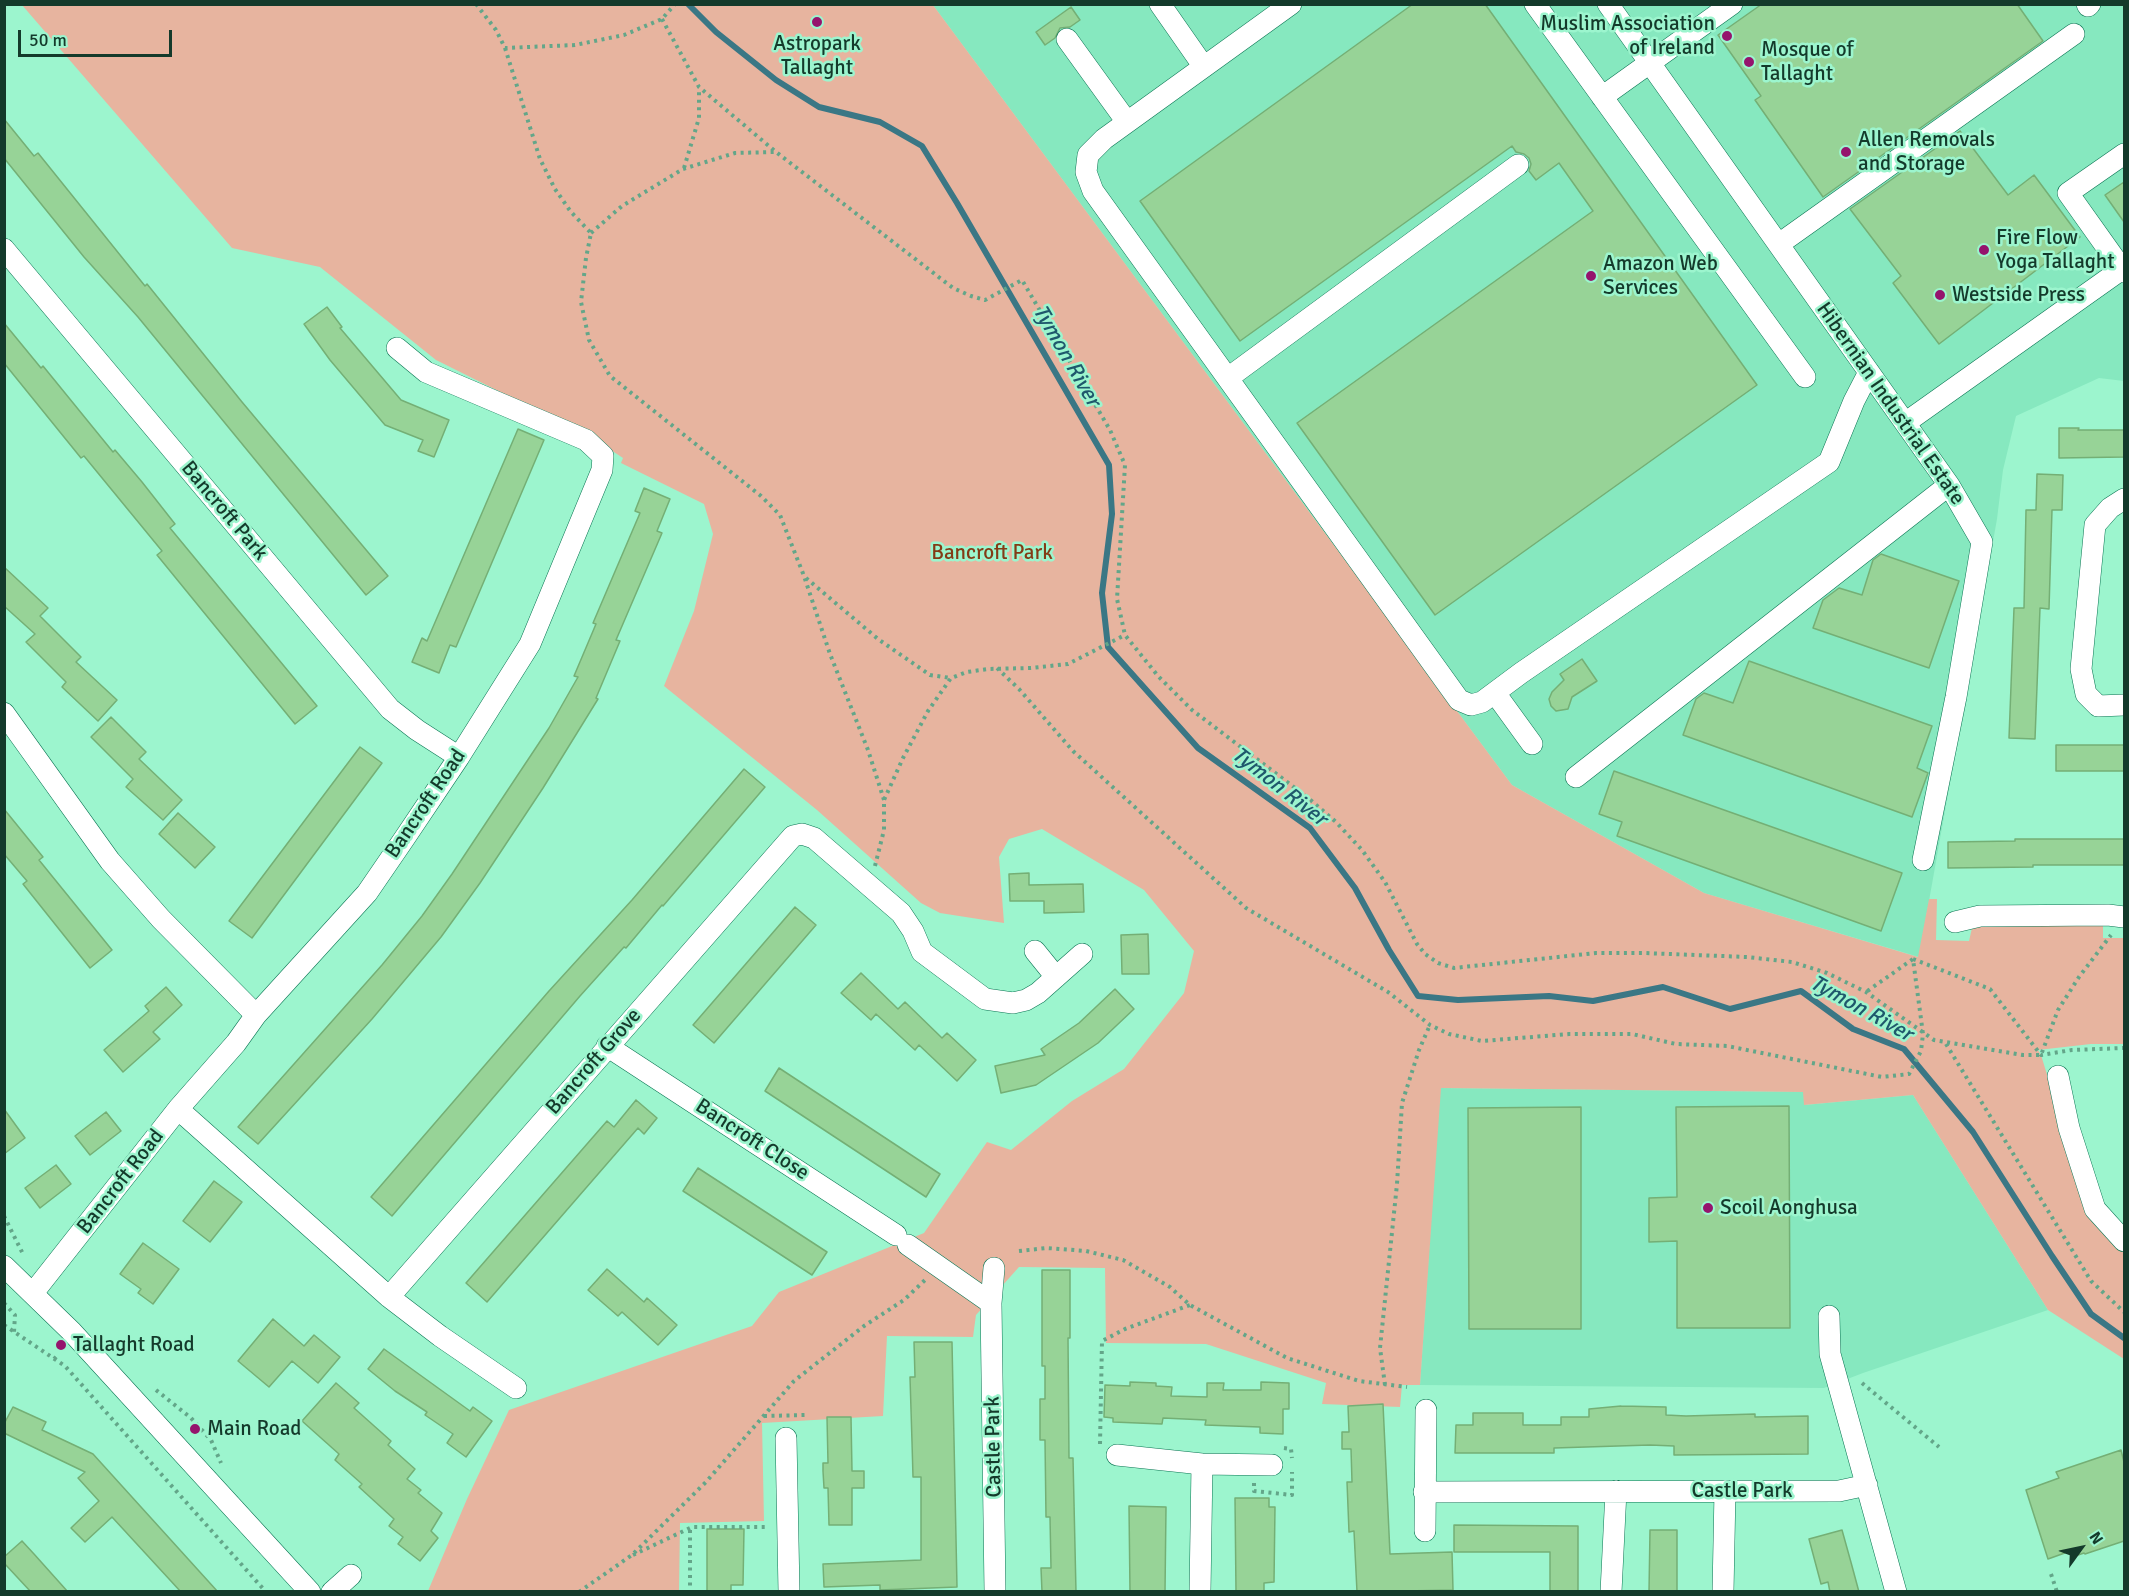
<!DOCTYPE html>
<style>
body{margin:0}
#map{position:relative;width:2129px;height:1596px;overflow:hidden;background:#9cf5ce;font-family:Signika,sans-serif}
canvas{display:block}
.frame{position:absolute;inset:0;border:6px solid #143a2b;pointer-events:none}
.north{position:absolute;left:2051px;top:1518px;width:60px;height:60px;-webkit-text-stroke:4px #9cf5ce;paint-order:stroke;rotate:57deg;font-size:16px;font-weight:700;line-height:24px;text-align:center;color:#143a2b}
.north::after{content:'';display:block;margin:auto;width:21px;height:27px;background:#143a2b;clip-path:polygon(50% 0,100% 100%,50% 72%,0 100%)}
.scale{position:absolute;left:18px;top:30px;width:154px;height:27px;box-sizing:border-box;border:3px solid #143a2b;border-top:0;padding-left:8px;font-size:18px;line-height:21px;white-space:nowrap;color:#143a2b;-webkit-text-stroke:4px #9cf5ce;paint-order:stroke}
</style>
<div id="map">
<canvas width="2129" height="1596"></canvas>
<div class="frame"></div>
<div class="north">N</div>
<div class="scale">50 m</div>
</div>
<script>
const ctx = document.querySelector('canvas').getContext('2d');
ctx.lineJoin = 'round';
function fill(path, color) { ctx.fillStyle = color; ctx.fill(path, 'evenodd'); }
const shape = rows => new Path2D(rows.map(r => 'M' + r).join(''));
function stroke(path, color, width, dash) { ctx.strokeStyle = color; ctx.lineWidth = width; ctx.lineCap = dash ? 'butt' : 'round'; ctx.setLineDash(dash || []); ctx.stroke(path); }
function write(font, color, halo, rows, align = 'center') {
  ctx.font = font + ' Signika,sans-serif'; ctx.lineWidth = 5; ctx.setLineDash([]); ctx.textBaseline = 'middle'; ctx.strokeStyle = halo; ctx.fillStyle = color; for (const [text, x, y, turn = 0] of rows) {
    ctx.save(); ctx.translate(x, y); ctx.rotate((+turn || 0) * Math.PI / 180); ctx.textAlign = isNaN(turn) ? turn : align; if (halo) ctx.strokeText(text, 0, 0); ctx.fillText(text, 0, 0); ctx.restore();
  }
}
fill(shape([
 [933,5,2124,5,2124,381,2099,378,2016,416,2003,470,1997,519,1919,957,1704,893,1512,785],
 [1440,1088,1804,1092,1805,1105,1913,1095,2048,1310,1863,1373,1824,1388,1420,1385]
]), '#86e8bf');
fill(shape([
 [22,5,933,5,1512,785,1704,893,1918,957,1929,899,1937,899,1936,940,1969,941,1972,928,1976,926,2103,922,2103,938,2124,938,2124,1044,2091,1044,2038,1050,2041,1055,2088,1208,2124,1249,2124,1359,2048,1310,1913,1095,1804,1105,1803,1092,1441,1088,1420,1385,1402,1385,1400,1407,1322,1404,1326,1383,1206,1344,1106,1343,1105,1268,1019,1267,976,1315,973,1337,887,1336,883,1416,762,1423,764,1521,680,1523,679,1591,428,1591,467,1499,509,1410,752,1326,779,1292,924,1233,987,1142,1011,1150,1072,1101,1124,1069,1184,993,1194,951,1144,890,1042,829,1009,839,999,857,1004,923,940,913,921,903,817,810,664,686,694,611,713,534,704,504,621,463,623,458,591,437,436,360,320,267,232,248]
]), '#e7b49f');
stroke(shape([
 [688,4,716,32,776,80,819,107,880,122,922,146,957,203,1109,465,1112,514,1102,593,1108,647,1198,748,1310,828,1355,888,1389,950,1418,996,1458,1000,1549,996,1593,1001,1663,987,1730,1009,1801,991,1853,1029,1904,1049,1973,1132,2052,1256,2091,1314,2124,1338]
]), '#3a7785', 6);
const building = shape([
 [1413,4,1485,4,1757,385,1435,615,1297,423,1593,211,1559,163,1536,180,1529,171,1531,164,1529,158,1524,154,1516,152,1512,146,1240,341,1140,201,1413,4],
 [1762,4,2017,4,2043,41,1823,197,1755,100,1761,96,1718,35,1762,4],
 [1071,7,1080,20,1070,27,1060,28,1055,38,1045,45,1036,32,1071,7],
 [4,119,34,156,38,153,145,286,147,284,242,402,388,576,366,595,138,317,84,257,4,158,4,119],
 [1960,131,2008,195,2034,175,2080,237,1939,344,1893,283,1901,276,1850,209,1960,131],
 [2124,182,2124,222,2105,195,2124,182],
 [327,307,342,327,340,328,401,400,449,420,434,457,418,451,423,440,385,425,330,360,304,324,327,307],
 [4,323,41,368,43,366,113,452,115,450,142,482,175,524,170,528,317,706,295,724,157,555,162,551,84,456,81,458,4,363,4,323],
 [2059,428,2079,428,2078,430,2124,430,2124,457,2059,458,2059,428],
 [518,429,544,440,456,647,450,645,439,673,412,662,422,638,427,641,518,429],
 [2037,474,2063,475,2062,510,2052,510,2049,609,2040,608,2035,739,2009,738,2014,608,2024,608,2026,510,2036,510,2037,474],
 [644,488,670,499,657,531,662,533,616,640,620,641,596,698,598,699,543,788,480,883,441,937,372,1019,258,1144,238,1127,382,965,422,916,452,874,549,728,578,677,574,676,596,624,593,623,640,513,635,511,644,488],
 [1881,554,1959,581,1929,668,1813,628,1823,600,1839,588,1862,595,1873,560,1881,554],
 [4,567,48,608,40,616,81,657,76,662,117,700,98,721,62,687,66,682,26,642,35,634,4,606,4,567],
 [1582,659,1597,681,1572,697,1568,709,1556,711,1551,706,1549,699,1552,692,1564,680,1560,674,1582,659],
 [1749,661,1932,726,1917,768,1928,773,1912,817,1683,735,1696,699,1704,693,1733,703,1749,661],
 [111,717,146,752,139,759,182,800,163,820,126,787,133,779,91,737,111,717],
 [2056,745,2124,745,2124,771,2056,771,2056,745],
 [360,747,382,763,252,938,229,921,360,747],
 [744,769,765,787,663,906,662,905,626,948,624,947,580,996,392,1216,371,1197,549,991,632,900,744,769],
 [1614,771,1902,873,1881,931,1617,836,1622,822,1599,814,1614,771],
 [4,809,43,857,39,860,112,950,90,968,23,884,27,881,4,854,4,809],
 [178,813,215,847,195,868,159,834,178,813],
 [2015,839,2124,839,2124,865,2033,865,2033,867,1948,868,1948,842,2015,841,2015,839],
 [1029,873,1029,885,1083,884,1084,912,1044,913,1044,901,1010,901,1009,874,1029,873],
 [795,907,816,925,714,1043,693,1025,795,907],
 [1148,934,1149,974,1122,974,1121,935,1148,934],
 [861,973,898,1009,905,1002,942,1038,947,1033,976,1060,957,1081,919,1045,915,1050,876,1014,871,1020,841,993,861,973],
 [166,987,182,1005,153,1032,160,1039,123,1072,104,1050,149,1011,145,1006,166,987],
 [1115,989,1134,1009,1098,1043,1036,1085,1001,1093,995,1066,1045,1055,1041,1049,1079,1023,1115,989],
 [779,1068,940,1174,926,1197,765,1091,779,1068],
 [636,1100,657,1118,644,1134,638,1128,487,1302,466,1283,607,1121,614,1127,636,1100],
 [1789,1106,1790,1328,1677,1328,1677,1241,1649,1242,1649,1198,1677,1197,1676,1107,1789,1106],
 [1581,1107,1581,1329,1469,1329,1468,1108,1581,1107],
 [4,1109,25,1138,4,1154,4,1109],
 [106,1112,121,1131,90,1155,75,1136,106,1112],
 [56,1165,71,1184,40,1208,25,1188,56,1165],
 [698,1168,827,1252,812,1275,683,1191,698,1168],
 [214,1181,242,1202,210,1242,183,1221,214,1181],
 [143,1243,179,1269,153,1304,138,1293,141,1289,120,1274,143,1243],
 [607,1269,644,1302,647,1298,677,1325,658,1345,622,1312,618,1316,588,1290,607,1269],
 [1042,1270,1070,1270,1070,1338,1068,1338,1069,1458,1073,1458,1076,1592,1042,1592,1041,1568,1051,1568,1050,1517,1046,1517,1045,1440,1040,1440,1040,1399,1045,1399,1045,1366,1042,1366,1042,1270],
 [273,1319,304,1346,314,1335,340,1357,318,1383,292,1361,269,1387,238,1361,273,1319],
 [914,1342,952,1342,957,1587,880,1590,880,1585,824,1587,823,1564,921,1560,921,1477,913,1477,912,1442,910,1377,915,1377,914,1342],
 [384,1349,470,1411,473,1407,492,1421,466,1457,447,1443,453,1434,425,1415,427,1412,395,1391,368,1369,384,1349],
 [1130,1382,1156,1383,1156,1386,1172,1387,1171,1396,1207,1397,1207,1383,1224,1383,1223,1390,1261,1390,1261,1382,1289,1383,1289,1409,1283,1409,1283,1434,1260,1433,1260,1427,1205,1425,1206,1420,1163,1418,1162,1424,1113,1422,1113,1418,1104,1417,1105,1385,1130,1386,1130,1382],
 [336,1383,359,1403,354,1408,391,1441,388,1445,415,1469,407,1479,421,1490,418,1493,442,1513,431,1531,438,1538,420,1561,398,1544,403,1537,389,1526,394,1519,359,1487,362,1484,335,1460,339,1454,302,1421,336,1383],
 [1383,1404,1390,1554,1452,1552,1453,1590,1357,1592,1354,1531,1349,1532,1347,1482,1352,1482,1351,1449,1342,1449,1342,1432,1349,1432,1348,1406,1383,1404],
 [1621,1406,1666,1407,1666,1415,1686,1416,1755,1414,1755,1417,1808,1416,1808,1454,1674,1455,1674,1446,1650,1445,1554,1448,1554,1453,1455,1453,1456,1425,1473,1425,1473,1413,1523,1413,1523,1425,1561,1425,1561,1417,1589,1417,1589,1409,1621,1406],
 [13,1407,46,1422,42,1430,93,1454,218,1592,181,1592,112,1517,85,1542,71,1528,99,1501,78,1478,85,1472,4,1433,4,1424,13,1407],
 [827,1417,851,1417,852,1471,864,1471,864,1488,852,1488,852,1525,829,1525,828,1488,824,1488,823,1471,823,1463,828,1463,827,1417],
 [2121,1450,2124,1462,2124,1541,2085,1554,2084,1553,2078,1555,2076,1549,2048,1559,2026,1490,2059,1478,2056,1472,2121,1450],
 [1235,1498,1269,1498,1269,1507,1275,1507,1274,1582,1264,1583,1264,1592,1236,1592,1235,1498],
 [1129,1506,1166,1507,1165,1592,1130,1592,1129,1506],
 [1454,1525,1578,1526,1578,1592,1550,1592,1550,1552,1454,1552,1454,1525],
 [707,1529,744,1529,743,1585,731,1585,731,1592,707,1592,707,1529],
 [1650,1530,1677,1530,1677,1592,1649,1592,1650,1530],
 [1842,1530,1852,1566,1859,1592,1830,1592,1828,1582,1821,1584,1809,1539,1842,1530],
 [22,1541,34,1554,68,1592,31,1592,4,1563,4,1557,22,1541]
]);
fill(building, '#97d397');
stroke(building, '#74af75', 1.5);
const minor = shape([
 [1160,4,1204,67],
 [1291,4,1104,139,1088,155,1086,172,1093,191,1459,700,1471,705,1482,702,1521,673,1829,462,1854,401,1869,372],
 [1535,4,1805,377],
 [1608,4,1949,485,1982,542,1956,697,1923,860],
 [2087,4,2088,6,2090,4],
 [1067,39,1127,122],
 [1602,97,1732,4],
 [1779,244,2074,34],
 [4,249,390,709,417,730,459,757],
 [2122,269,2068,193,2124,154],
 [1228,378,1518,165],
 [1905,423,2122,269,2124,272],
 [2124,499,2110,508,2095,525,2081,669,2086,694,2098,706,2124,705],
 [1495,693,1532,744],
 [4,713,110,861,161,919,256,1015],
 [1576,777,1949,485],
 [1955,922,1980,916,2108,915,2124,917],
 [1035,951,1056,977],
 [607,1046,896,1235],
 [2058,1076,2069,1128,2095,1209,2124,1241],
 [178,1109,389,1297,440,1336,516,1388],
 [908,1245,991,1303],
 [4,1266,72,1332,310,1592],
 [994,1268,991,1303,995,1592],
 [33,1293,178,1109,236,1043,256,1015,367,893,404,839,459,757,530,644,602,470,603,456,586,440,426,372,397,348],
 [389,1297,793,836,802,834,814,838,901,913,913,931,922,952,985,999,1013,1003,1026,1000,1038,993,1082,954],
 [1829,1316,1830,1354,1896,1592],
 [786,1438,789,1592],
 [1117,1455,1202,1464,1272,1465],
 [1424,1492,1839,1491,1867,1485],
 [1425,1531,1426,1410],
 [332,1592,351,1575],
 [1200,1592,1202,1464],
 [1611,1592,1616,1491],
 [1723,1592,1725,1491]
]);
stroke(minor, '#0a7553', 22);
stroke(shape([
 [476,4,496,30,505,48,575,45,624,35,662,19,675,4],
 [662,19,699,87,776,152,953,288,971,296,985,300,1022,280,1110,430,1125,465,1117,599,1125,635,1158,676,1192,710,1307,797,1336,822,1362,850,1385,882,1417,944,1425,954,1438,963,1454,968,1596,953,1644,953,1747,957,1792,962,1827,973,1866,992,1934,1040,2023,1055,2041,1055,2058,1010,2079,977,2111,935],
 [505,48,540,159,555,189,571,212,591,233,586,258,581,302,589,340,610,376,761,496,780,515,804,576,830,654,868,750,884,800],
 [684,168,699,118,699,88],
 [591,233,622,206,683,169,735,153,775,152],
 [806,578,878,639,930,675,951,678],
 [997,668,1019,689,1073,751,1246,908,1388,992,1430,1025,1449,1034,1482,1041,1569,1034,1632,1034,1676,1044,1727,1046,1882,1077,1909,1074,1921,1051,1923,1034,1913,959,1866,992],
 [875,866,884,830,884,800,903,758,928,711,951,678,967,672,988,669,1031,668,1068,664,1125,635],
 [1913,959,1990,989,2041,1055,2072,1050,2124,1048],
 [1946,1044,2091,1281,2124,1312],
 [4,1216,23,1254],
 [1019,1251,1047,1248,1086,1251,1123,1260,1170,1287,1190,1305,1287,1358,1359,1381,1407,1387],
 [4,1303,15,1315,14,1332],
 [4,1325,65,1366,266,1592],
 [54,1359,59,1354],
 [1862,1383,1939,1447],
 [1385,1385,1380,1348,1397,1184,1402,1103,1419,1050,1430,1025],
 [156,1390,191,1418,211,1440,221,1463],
 [764,1416,806,1415],
 [209,1434,212,1432],
 [1100,1444,1102,1341,1125,1329,1190,1305],
 [1284,1448,1291,1449,1292,1458],
 [1254,1483,1254,1491,1292,1495,1292,1472],
 [690,1530,690,1592],
 [633,1555,692,1527,769,1527],
 [2051,1574,2057,1592],
 [579,1592,632,1555,706,1482,794,1381,864,1326,904,1300,925,1280]
]), '#63a689', 4, [3, 4.5]);
stroke(minor, '#fff', 21);
for (const [x, y, r, color] of [
 [817,22,6,"#95146d"],
 [1727,36,6,"#95146d"],
 [1749,62,6,"#95146d"],
 [1846,152,6,"#95146d"],
 [1984,250,6,"#95146d"],
 [1591,276,6,"#95146d"],
 [1940,295,6,"#95146d"],
 [1708,1208,6,"#95146d"],
 [61,1345,6,"#95146d"],
 [195,1429,6,"#95146d"]
]) { const dot = new Path2D(); dot.arc(x, y, r, 0, 2 * Math.PI); ctx.fillStyle = color; ctx.fill(dot); stroke(dot, '#9cf5ce', 2); }
write('21px', '#143a2b', '#9cf5ce', [
 ["Muslim Association",1715,24,"right"],
 ["of Ireland",1715,48,"right"],
 ["Astropark",817,44,"center"],
 ["Tallaght",817,68,"center"],
 ["Mosque of",1761,50],
 ["Tallaght",1761,74],
 ["Allen Removals",1858,140],
 ["and Storage",1858,164],
 ["Fire Flow",1996,238],
 ["Yoga Tallaght",1996,262],
 ["Amazon Web",1603,264],
 ["Services",1603,288],
 ["Westside Press",1952,295],
 ["Scoil Aonghusa",1720,1208],
 ["Tallaght Road",73,1345],
 ["Main Road",207,1429]
], 'left');
write('21px', '#143a2b', '#9cf5ce', [
 ["Hibernian Industrial Estate",1890,404,55],
 ["Bancroft Park",224,511,50],
 ["Bancroft Road",426,804,-56],
 ["Bancroft Grove",594,1062,-49],
 ["Bancroft Close",752,1140,33],
 ["Bancroft Road",121,1182,-52],
 ["Castle Park",994,1447,-91],
 ["Castle Park",1742,1491]
]);
write('21px', '#833b16', '#9cf5ce', [
 ["Bancroft Park",992,553]
]);
write('italic 22px', '#1f586c', '#9cf5ce', [
 ["Tymon River",1066,356,60],
 ["Tymon River",1279,787,38],
 ["Tymon River",1861,1009,29]
]);
</script>
